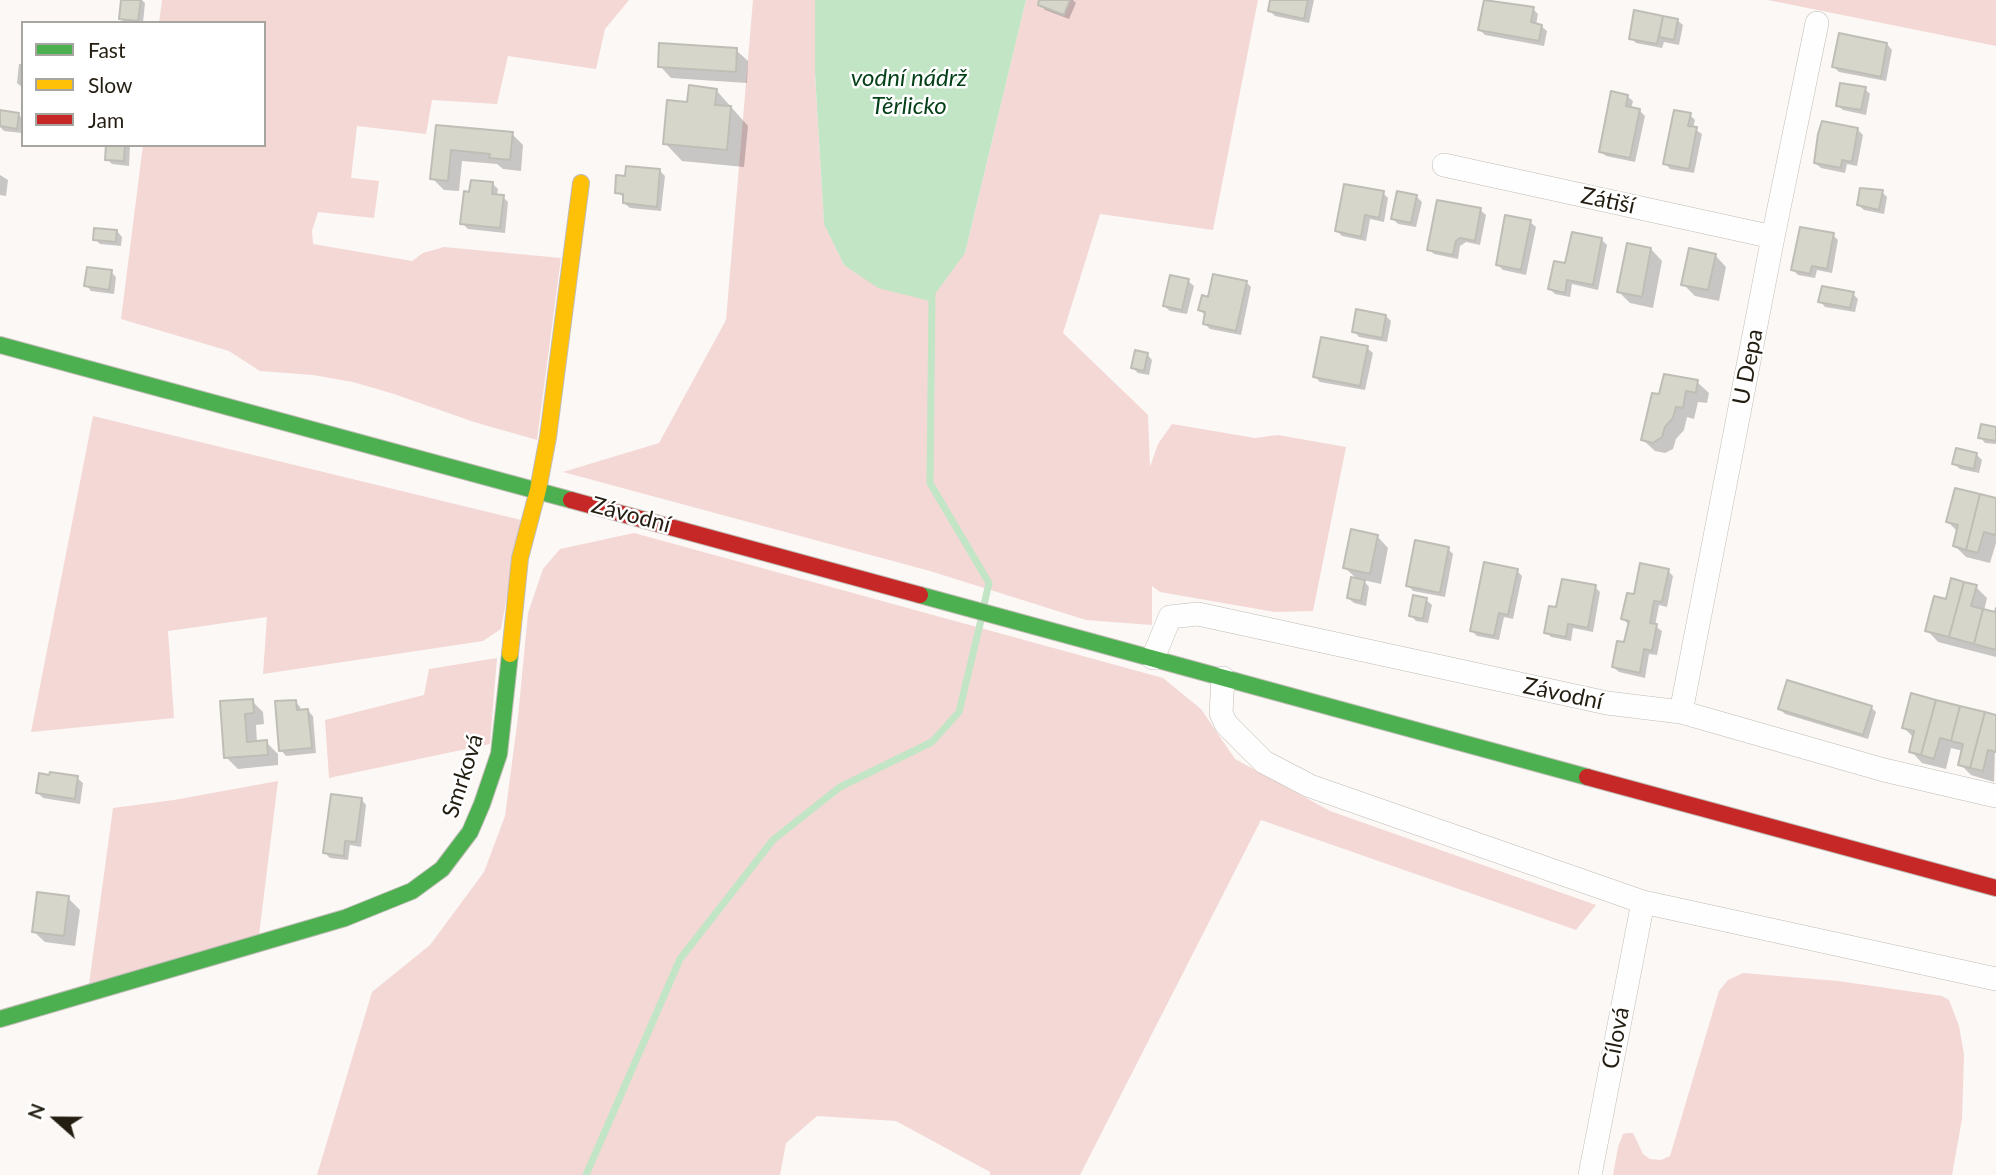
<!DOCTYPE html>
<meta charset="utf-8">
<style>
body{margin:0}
#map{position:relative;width:1996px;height:1175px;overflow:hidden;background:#fbf8f5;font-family:Lato,sans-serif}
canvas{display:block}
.legend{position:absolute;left:21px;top:21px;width:245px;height:126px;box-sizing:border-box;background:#fff;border:2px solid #a7a5a0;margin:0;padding:9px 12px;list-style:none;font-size:21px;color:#241e12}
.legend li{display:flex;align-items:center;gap:14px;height:35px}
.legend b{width:35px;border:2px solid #a7a5a0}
.north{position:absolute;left:21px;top:1084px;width:70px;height:70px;-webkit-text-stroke:5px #fff;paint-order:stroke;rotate:291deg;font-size:19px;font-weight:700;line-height:28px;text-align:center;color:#241e12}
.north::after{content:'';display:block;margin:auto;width:24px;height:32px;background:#241e12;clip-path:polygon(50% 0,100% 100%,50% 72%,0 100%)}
</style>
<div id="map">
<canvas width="1996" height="1175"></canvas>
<ul class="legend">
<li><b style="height:9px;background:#4caf50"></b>Fast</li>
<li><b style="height:9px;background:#ffc107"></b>Slow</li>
<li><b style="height:9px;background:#c62828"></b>Jam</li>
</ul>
<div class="north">N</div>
</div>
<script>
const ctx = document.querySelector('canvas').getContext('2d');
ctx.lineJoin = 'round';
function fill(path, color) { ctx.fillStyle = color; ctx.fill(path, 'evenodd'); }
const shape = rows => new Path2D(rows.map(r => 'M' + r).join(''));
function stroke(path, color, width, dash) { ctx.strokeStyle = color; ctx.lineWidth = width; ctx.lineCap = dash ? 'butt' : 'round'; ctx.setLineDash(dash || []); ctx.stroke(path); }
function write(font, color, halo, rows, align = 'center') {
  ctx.font = font + ' Lato,sans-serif'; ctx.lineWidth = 5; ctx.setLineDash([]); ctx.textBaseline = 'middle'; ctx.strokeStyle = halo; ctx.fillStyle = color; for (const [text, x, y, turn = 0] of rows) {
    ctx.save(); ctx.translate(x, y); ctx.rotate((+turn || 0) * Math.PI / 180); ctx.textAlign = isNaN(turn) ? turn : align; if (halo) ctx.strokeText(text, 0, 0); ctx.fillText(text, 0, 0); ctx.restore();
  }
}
fill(shape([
 [162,0,629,0,605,29,596,69,508,56,497,104,432,100,426,134,357,126,351,178,379,181,374,218,318,212,312,231,313,244,412,261,423,253,444,247,561,258,537,440,474,422,394,394,353,382,313,375,260,371,229,351,121,319,143,145,264,145,264,23,159,23],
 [753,0,815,0,815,73,824,223,844,265,965,253,1026,0,1258,0,1213,230,1100,214,1063,333,1148,415,1150,467,1158,444,1172,424,1255,438,1278,435,1346,447,1313,611,1275,612,1160,592,1152,586,1152,625,1086,620,930,571,563,472,659,443,726,320],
 [1768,0,1996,0,1996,46],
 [93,416,521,520,501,629,483,641,263,674,267,617,168,631,174,718,31,732],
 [634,533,1163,678,1201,709,1235,759,1330,811,1596,905,1576,930,1261,820,1080,1175,990,1175,990,1172,896,1121,817,1116,786,1143,780,1175,317,1175,372,992,430,945,484,872,505,816,518,717,528,613,543,569,560,549],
 [497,658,490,744,329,778,325,720,424,695,429,669],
 [278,781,259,935,89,984,113,808,174,800],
 [1743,973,1838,981,1942,996,1949,1000,1959,1026,1964,1054,1962,1119,1952,1175,1613,1175,1618,1147,1623,1134,1627,1133,1633,1133,1643,1154,1650,1159,1661,1160,1670,1156,1719,991,1728,980]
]), '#f4d8d6');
fill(shape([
 [815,0,1026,0,965,253,930,301,878,288,844,265,824,224,815,73]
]), '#c2e5c5');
fill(shape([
 [123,0,142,0,145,3,143,23,125,23,120,18],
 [1041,0,1073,0,1076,3,1069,19,1045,10,1040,4],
 [1272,0,1314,0,1309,23,1275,16,1270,11],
 [1533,9,1538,14,1536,25,1541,26,1547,31,1544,46,1485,35,1480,30],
 [1635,12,1677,20,1683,25,1679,45,1664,42,1662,48,1636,43,1631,38],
 [1887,44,1892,50,1886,81,1839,72,1834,67],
 [736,50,748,61,747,83,671,78,660,66],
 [19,64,23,64,23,88,17,83],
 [1865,89,1870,94,1866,115,1843,110,1837,105],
 [716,90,748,126,744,167,682,161,665,143,689,104],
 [1627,96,1633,101,1631,109,1639,110,1645,116,1635,162,1606,156,1600,151],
 [0,112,18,114,23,119,22,133,4,131,0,127],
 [1690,115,1695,120,1693,128,1702,134,1694,173,1670,169,1665,163],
 [437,127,512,134,523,145,521,171,503,169,497,164,462,161,459,191,444,190,432,178],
 [1858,130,1863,135,1857,166,1847,164,1845,173,1821,168,1815,163],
 [108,145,130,145,129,166,112,164,107,159],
 [660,171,665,176,661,211,630,208,624,203,625,198,617,192,627,178],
 [0,175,8,180,6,196,0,195],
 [492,183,498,189,497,196,503,197,508,202,505,233,468,229,462,223,471,194],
 [1882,192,1887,197,1884,214,1864,210,1858,205],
 [1383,193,1388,198,1384,222,1370,219,1366,241,1342,236,1337,231],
 [1416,196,1422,202,1416,227,1398,224,1393,219],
 [1480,210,1486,215,1480,245,1466,242,1460,246,1458,259,1434,254,1429,249],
 [1530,222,1536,227,1526,275,1503,270,1498,265],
 [117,231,122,237,121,246,100,244,95,239],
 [1833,235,1838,240,1832,273,1817,270,1815,278,1798,275,1793,270],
 [1601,239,1607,245,1598,290,1572,284,1570,297,1555,294,1550,289,1567,265],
 [1651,249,1662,261,1653,308,1630,303,1619,292],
 [1715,255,1726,267,1719,301,1695,296,1683,284],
 [111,272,116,277,114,294,91,291,86,285],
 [1188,281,1194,286,1187,314,1170,311,1164,306],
 [1246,282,1251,287,1241,335,1210,329,1205,324,1206,316,1200,310,1210,299],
 [1853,294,1858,299,1855,312,1825,307,1820,301],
 [1386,316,1391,321,1387,342,1359,337,1354,331],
 [1367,348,1373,353,1365,390,1320,382,1315,377],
 [1147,354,1152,360,1149,375,1138,373,1133,368],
 [1697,382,1709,393,1707,403,1698,402,1694,419,1687,417,1684,430,1676,439,1673,449,1665,453,1655,451,1643,440,1661,396],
 [1996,429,1996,444,1985,443,1980,437],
 [1977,455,1982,460,1979,473,1960,469,1954,464],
 [1996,500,1996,543,1990,563,1966,557,1955,546,1958,532,1948,522],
 [1377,536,1388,548,1381,584,1363,580,1369,587,1366,606,1354,603,1348,598,1358,580,1345,568],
 [1448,549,1453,554,1445,597,1413,591,1408,585],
 [1517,571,1522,576,1513,619,1504,617,1499,640,1477,636,1471,630],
 [1668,571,1673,576,1667,607,1659,605,1655,626,1662,631,1657,655,1649,654,1645,678,1619,672,1613,667,1625,644,1629,625,1623,619,1635,596],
 [1595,587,1600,592,1593,632,1573,628,1571,641,1551,637,1546,632,1558,609],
 [1976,587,1987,598,1984,611,1996,614,1996,657,1938,642,1927,630],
 [1426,600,1432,605,1428,623,1416,621,1411,616],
 [252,701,263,712,264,724,256,725,257,743,266,742,278,754,278,765,238,769,226,757,222,703],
 [295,701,300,707,301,711,308,711,313,716,316,753,286,756,281,750],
 [1871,707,1876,712,1868,739,1785,714,1780,709],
 [1996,717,1994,782,1971,775,1960,764,1963,751,1951,748,1946,769,1922,763,1911,751,1914,738,1904,728],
 [51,777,77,778,83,783,80,804,43,798,38,793],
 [361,799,366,805,361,847,350,845,348,860,330,858,325,853],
 [68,898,80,910,75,946,45,942,33,931]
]), '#0003');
stroke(shape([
 [932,295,930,483,989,583,984,605],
 [586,1175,680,959,773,840,840,787,932,742,959,712,981,620]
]), '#c2e5c5', 7);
const building = shape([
 [121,0,141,0,138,21,119,19,121,0],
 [1039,0,1070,0,1064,15,1038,5,1039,0],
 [1270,0,1308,0,1304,19,1268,11,1270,0],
 [1484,0,1534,7,1531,22,1542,25,1539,41,1478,30,1484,0],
 [1634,10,1663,16,1657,44,1629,39,1634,10],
 [1663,16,1678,19,1674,40,1659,37,1663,16],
 [1839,33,1887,43,1881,77,1832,67,1839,33],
 [659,43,737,48,736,72,658,67,659,43],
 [1840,83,1866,87,1861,110,1836,106,1840,83],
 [689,85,717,89,715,105,731,106,727,150,663,144,667,100,687,102,689,85],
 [1611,91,1628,95,1626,106,1640,109,1630,158,1599,152,1611,91],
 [0,110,19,113,17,129,0,126,0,110],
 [1674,110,1691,113,1688,126,1697,127,1689,169,1663,164,1674,110],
 [1822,121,1858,128,1852,162,1842,160,1841,168,1814,163,1818,134,1822,121],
 [436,125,513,132,510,160,489,158,490,154,451,150,448,181,430,179,436,125],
 [106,145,125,145,124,161,105,160,106,145],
 [626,166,660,169,657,207,623,203,623,194,615,193,616,175,625,176,626,166],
 [471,180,493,182,492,194,504,195,500,228,460,224,464,191,469,192,471,180],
 [1344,184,1384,191,1379,218,1365,215,1361,237,1335,231,1344,184],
 [1860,188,1883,190,1879,210,1857,205,1860,188],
 [1397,191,1417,195,1411,223,1391,219,1397,191],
 [1437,200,1481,208,1475,241,1460,238,1456,241,1453,255,1427,250,1437,200],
 [1505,215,1531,220,1521,270,1496,265,1505,215],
 [1800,227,1834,233,1827,269,1812,266,1810,274,1791,270,1800,227],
 [94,228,117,230,116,242,93,240,94,228],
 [1572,232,1602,238,1593,285,1567,280,1565,293,1548,289,1554,261,1565,263,1572,232],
 [1627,243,1651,248,1642,297,1617,292,1627,243],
 [1689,248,1716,254,1708,290,1681,285,1689,248],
 [87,267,112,270,109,290,84,286,87,267],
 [1213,274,1247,281,1236,331,1203,324,1205,312,1198,310,1202,295,1208,297,1213,274],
 [1170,275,1189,279,1182,310,1163,306,1170,275],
 [1822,286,1854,292,1850,308,1818,302,1822,286],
 [1356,309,1386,315,1382,338,1352,332,1356,309],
 [1321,337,1368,346,1360,386,1313,377,1321,337],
 [1135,350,1148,353,1144,371,1131,368,1135,350],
 [1664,374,1698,380,1696,393,1686,391,1683,408,1676,407,1673,418,1665,427,1662,437,1653,443,1641,440,1652,393,1659,394,1664,374],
 [1981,424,1996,427,1996,441,1978,438,1981,424],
 [1956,448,1977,453,1974,469,1952,464,1956,448],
 [1955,488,1980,494,1966,550,1953,546,1958,525,1946,522,1955,488],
 [1980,494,1996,498,1996,533,1995,535,1984,532,1978,553,1966,550,1980,494],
 [1351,529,1378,535,1370,574,1343,568,1351,529],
 [1415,540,1449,547,1440,593,1406,586,1415,540],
 [1484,562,1518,569,1508,615,1499,613,1494,636,1470,631,1484,562],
 [1640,563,1669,569,1662,602,1654,601,1650,623,1657,624,1652,651,1644,649,1640,673,1612,667,1617,641,1624,642,1629,621,1621,619,1627,593,1634,594,1640,563],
 [1351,577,1365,580,1361,601,1347,598,1351,577],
 [1951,578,1964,582,1949,637,1925,631,1934,596,1946,599,1951,578],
 [1562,579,1596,585,1588,628,1568,624,1566,637,1544,633,1549,606,1556,607,1562,579],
 [1964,582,1977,585,1971,606,1983,609,1974,644,1949,637,1964,582],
 [1413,595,1427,598,1423,619,1409,616,1413,595],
 [1996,608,1996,650,1974,644,1983,609,1995,612,1996,608],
 [1787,680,1872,706,1863,735,1778,709,1787,680],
 [1911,693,1936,700,1921,755,1909,752,1914,731,1902,728,1911,693],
 [253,699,254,713,245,714,247,742,267,740,268,755,224,758,220,701,253,699],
 [296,700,297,710,308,709,312,748,279,751,275,701,296,700],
 [1936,700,1960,706,1951,741,1940,738,1934,759,1921,755,1936,700],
 [1960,706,1985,712,1970,768,1958,765,1963,744,1951,741,1960,706],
 [1985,712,1996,715,1996,752,1988,750,1983,771,1970,768,1985,712],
 [50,772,78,776,75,799,36,793,39,773,49,775,50,772],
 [331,794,362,798,356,842,345,841,344,856,323,853,331,794],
 [37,892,69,896,64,936,32,932,37,892]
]);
fill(building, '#d6d6ca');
stroke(building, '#bebeb6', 2);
const street = shape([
 [1444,165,1773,237],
 [1153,658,1170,617,1198,614,1607,703,1681,712,1884,770,1996,796],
 [1223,678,1221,713,1226,724,1264,762,1310,786,1643,902,1996,979],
 [1681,712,1773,237,1817,23],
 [1590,1175,1643,902]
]);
const fast = shape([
 [0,345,571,500],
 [920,595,1587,777],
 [0,1019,345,918,412,891,442,869,470,832,482,804,499,754,510,654]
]);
const slow = shape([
 [510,654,520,558,538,490,548,437,581,183]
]);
const jam = shape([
 [571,500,920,595],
 [1587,777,1996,888]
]);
stroke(street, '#c0bcb5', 24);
stroke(fast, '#c0bcb5', 18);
stroke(slow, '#c0bcb5', 18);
stroke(jam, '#c0bcb5', 18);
stroke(street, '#fefefe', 23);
stroke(fast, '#4caf50', 16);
stroke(slow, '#ffc107', 16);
stroke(jam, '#c62828', 16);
write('23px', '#241e12', '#fff', [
 ["Zátiší",1608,201,12],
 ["U Depa",1748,367,-79],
 ["Závodní",631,515,15],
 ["Závodní",1563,694,12],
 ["Smrková",463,776,-72],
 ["Cílová",1616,1038,-79]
]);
write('italic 24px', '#033f17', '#fff', [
 ["vodní nádrž",909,78],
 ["Těrlicko",909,106]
]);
</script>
